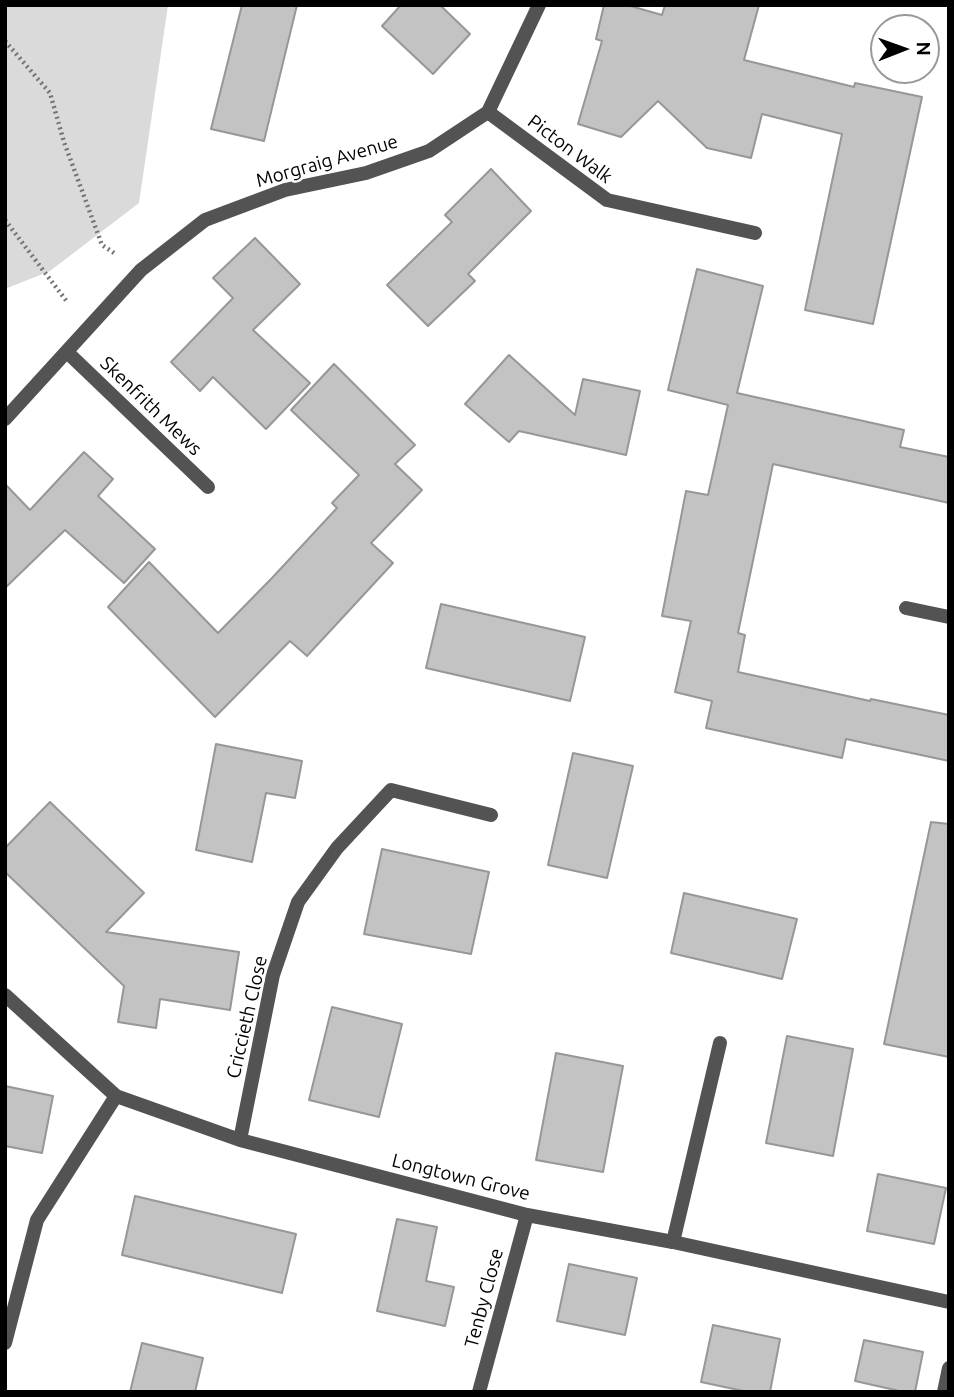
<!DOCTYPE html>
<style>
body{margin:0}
#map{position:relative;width:954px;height:1397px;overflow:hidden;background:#fff;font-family:Ubuntu,sans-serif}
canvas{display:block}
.frame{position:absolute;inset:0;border:7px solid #000;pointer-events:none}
.north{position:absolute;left:870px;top:14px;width:70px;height:70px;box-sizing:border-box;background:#fff;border:2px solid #999;border-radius:50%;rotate:89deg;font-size:19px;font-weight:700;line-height:28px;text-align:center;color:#000}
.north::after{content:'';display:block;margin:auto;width:24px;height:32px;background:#000;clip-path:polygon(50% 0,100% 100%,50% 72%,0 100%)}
</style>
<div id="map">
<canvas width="954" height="1397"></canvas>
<div class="frame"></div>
<div class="north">N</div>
</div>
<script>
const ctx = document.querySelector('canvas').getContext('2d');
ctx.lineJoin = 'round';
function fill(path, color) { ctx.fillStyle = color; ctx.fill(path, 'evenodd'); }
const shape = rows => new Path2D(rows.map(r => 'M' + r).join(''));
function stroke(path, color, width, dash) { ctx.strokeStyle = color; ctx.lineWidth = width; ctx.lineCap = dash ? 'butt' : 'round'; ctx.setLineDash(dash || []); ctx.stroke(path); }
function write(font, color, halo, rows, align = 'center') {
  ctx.font = font + ' Ubuntu,sans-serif'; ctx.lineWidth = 5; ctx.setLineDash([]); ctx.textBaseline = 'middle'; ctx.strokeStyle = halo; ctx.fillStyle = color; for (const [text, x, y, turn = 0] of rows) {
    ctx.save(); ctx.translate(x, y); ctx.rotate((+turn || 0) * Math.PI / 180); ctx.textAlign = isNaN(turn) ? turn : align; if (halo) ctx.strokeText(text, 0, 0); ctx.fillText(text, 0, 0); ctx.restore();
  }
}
fill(shape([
 [5,5,168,5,139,203,50,271,5,289]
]), '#dadada');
const building = shape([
 [242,5,297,5,264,141,211,129,242,5],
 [401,5,440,5,470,34,433,74,382,26,401,5],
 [604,5,627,5,662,15,665,5,759,5,744,60,854,87,855,83,922,97,873,324,805,310,842,134,762,114,751,158,707,148,658,101,621,137,578,124,602,41,596,39,604,5],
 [491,169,531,211,468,274,475,281,428,326,387,285,452,222,445,215,491,169],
 [255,238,300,284,253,330,310,383,266,429,213,377,200,391,171,362,233,298,213,278,255,238],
 [697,269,763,286,737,393,904,430,900,447,949,457,949,503,773,464,738,633,745,635,738,672,870,701,871,699,949,715,949,761,846,739,842,758,706,728,712,701,675,692,691,621,662,616,686,491,708,495,728,405,668,390,697,269],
 [509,355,575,415,583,379,640,391,626,455,519,431,509,442,465,404,509,355],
 [334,364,415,445,395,464,422,490,371,543,393,563,307,656,290,641,215,717,108,607,149,562,218,633,272,578,337,508,332,503,359,475,291,410,334,364],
 [84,452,113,479,98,496,155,549,124,583,65,530,5,588,5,484,30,510,84,452],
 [441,604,585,637,570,701,426,668,441,604],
 [216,744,302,761,295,798,266,793,252,862,196,850,216,744],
 [573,753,633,766,607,878,548,865,573,753],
 [50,802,144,893,106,932,239,952,230,1010,160,999,156,1028,118,1022,124,986,5,872,5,848,50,802],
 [931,822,949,824,949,1057,884,1044,931,822],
 [382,849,489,872,471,954,364,934,382,849],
 [684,893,797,919,782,979,671,953,684,893],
 [332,1007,402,1024,379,1117,309,1100,332,1007],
 [787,1036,853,1049,833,1156,766,1143,787,1036],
 [556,1053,623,1066,603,1172,536,1160,556,1053],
 [5,1086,53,1096,42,1153,5,1146,5,1086],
 [878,1174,946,1188,934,1244,867,1231,878,1174],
 [135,1196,296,1234,282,1293,122,1255,135,1196],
 [397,1219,437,1227,426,1281,454,1287,445,1326,377,1311,397,1219],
 [569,1264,637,1278,625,1335,557,1321,569,1264],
 [713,1325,780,1339,770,1392,748,1392,701,1382,713,1325],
 [864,1340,923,1352,915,1392,904,1392,855,1381,864,1340],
 [142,1343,203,1358,195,1392,130,1392,142,1343]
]);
fill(building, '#c3c3c3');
stroke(building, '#979797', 2);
stroke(shape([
 [5,41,50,93,64,142,102,245,114,253],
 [5,220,68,303]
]), '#757575', 4.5, [2, 3.5]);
stroke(shape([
 [673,1242,720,1043]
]), '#535353', 14);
stroke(shape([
 [488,112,607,200,755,233],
 [67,352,208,487],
 [5,419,141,270,205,220,285,190,366,173,429,151,488,112,539,5],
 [906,608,949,617],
 [5,995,116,1096,240,1140,527,1215,673,1242,949,1302],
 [240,1140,273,975,298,902,337,848,391,790,491,815],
 [5,1343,37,1220,116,1096],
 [479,1392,527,1215],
 [944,1392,949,1368]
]), '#535353', 14);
write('19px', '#000', '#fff', [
 ["Picton Walk",570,149,37],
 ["Morgraig Avenue",327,161,-16],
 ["Skenfrith Mews",151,406,44],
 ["Criccieth Close",247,1017,-77],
 ["Longtown Grove",461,1177,14],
 ["Tenby Close",484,1298,-75]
]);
</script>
